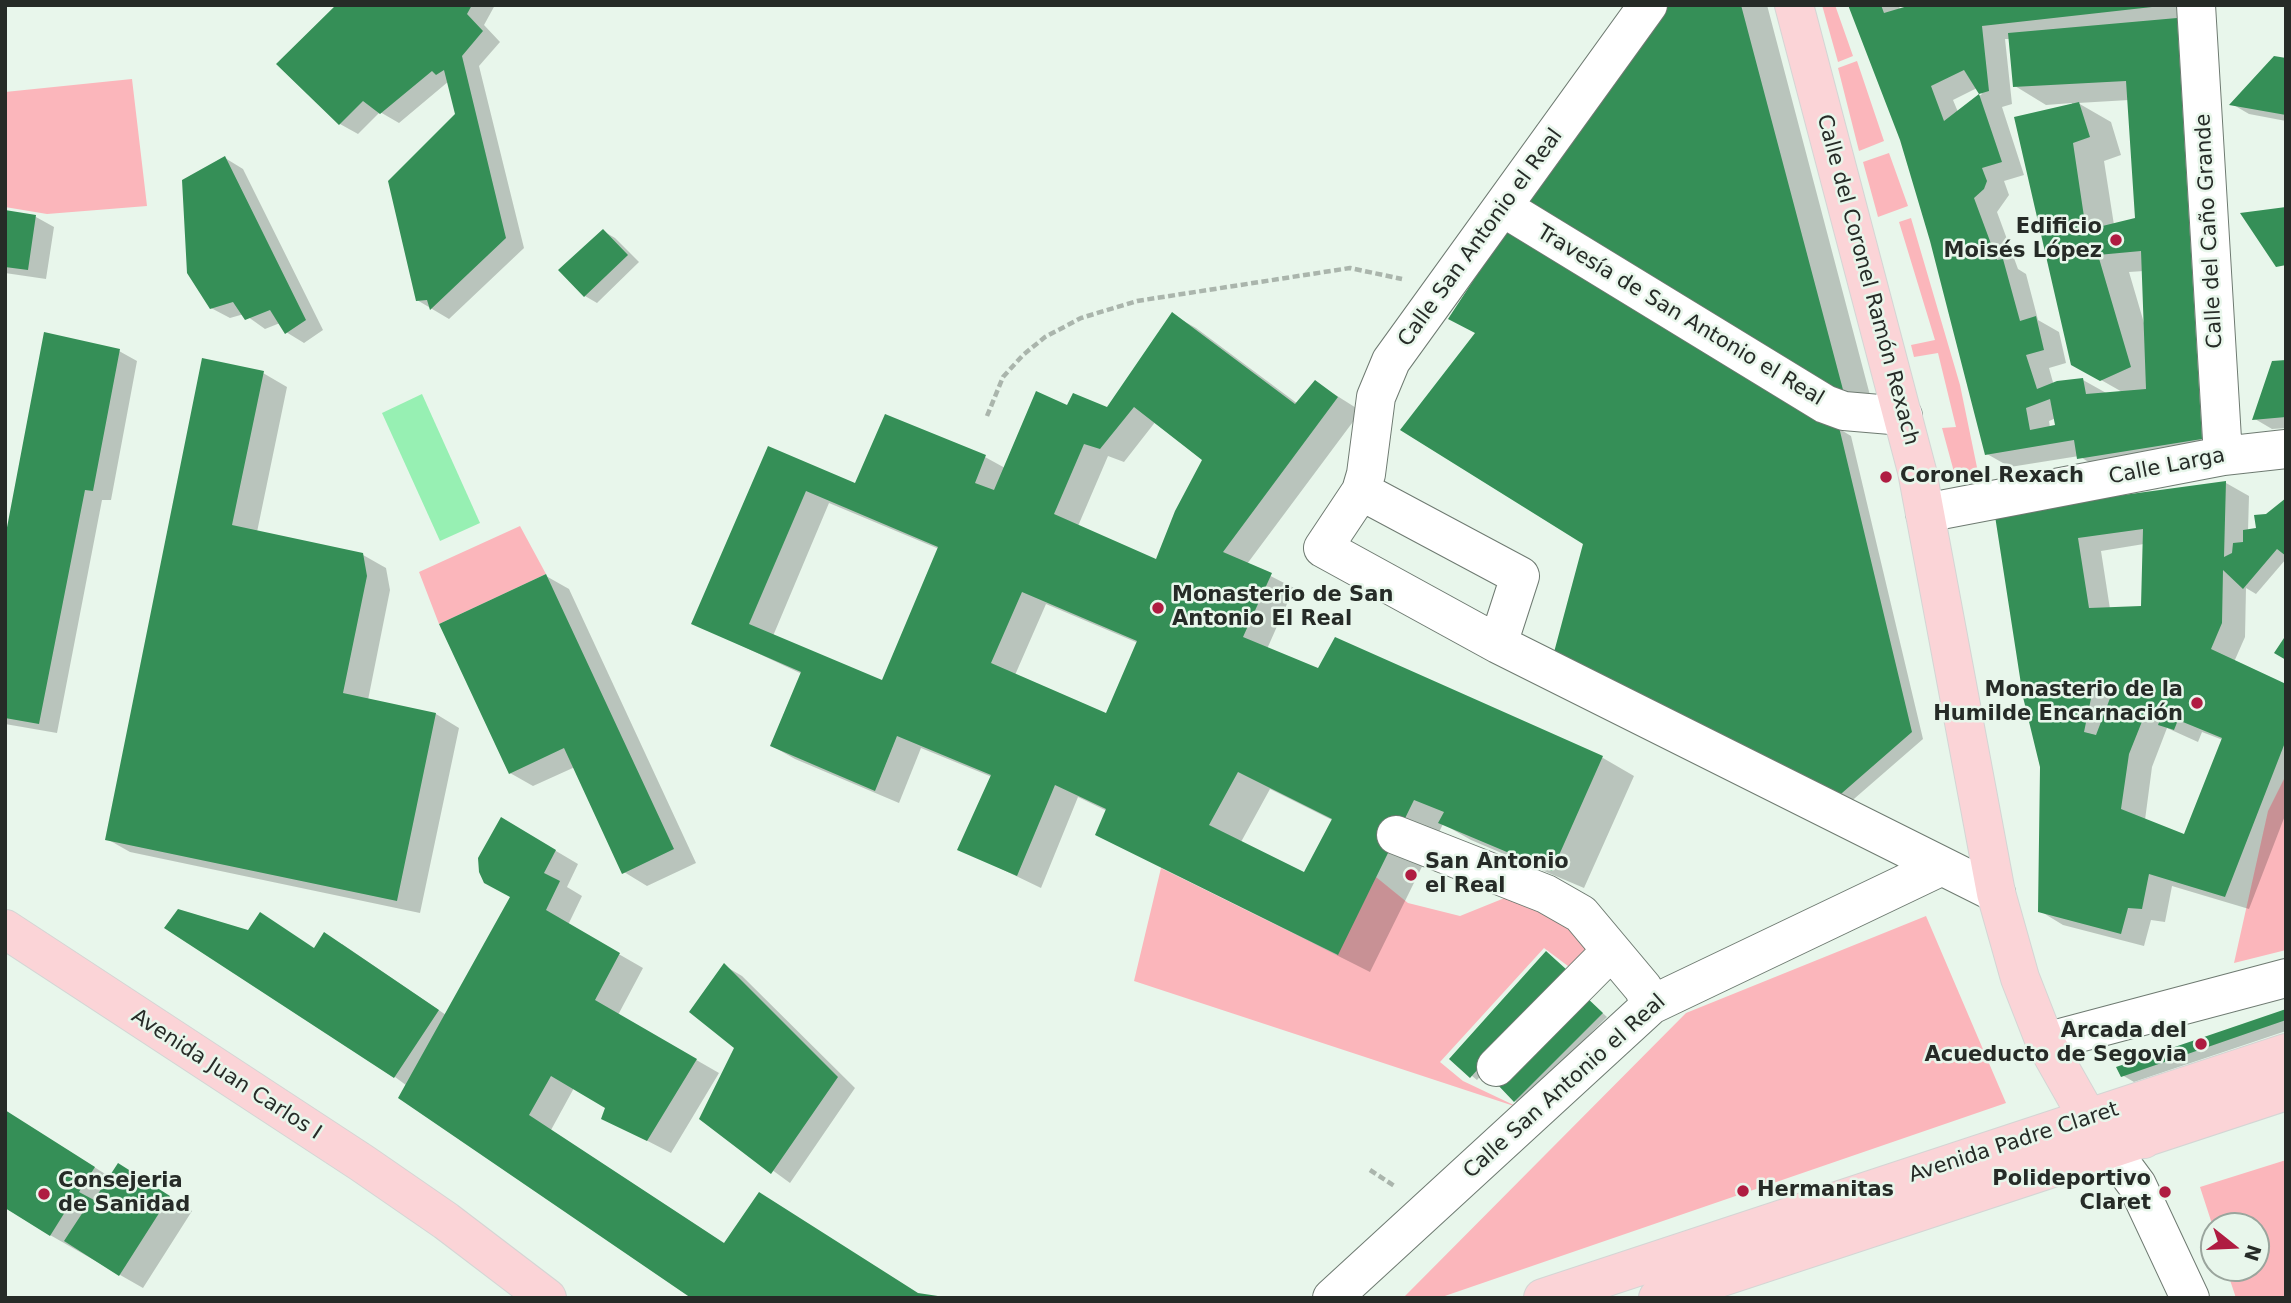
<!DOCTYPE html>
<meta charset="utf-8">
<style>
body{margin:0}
#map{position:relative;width:2291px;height:1303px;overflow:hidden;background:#e8f6eb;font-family:"DejaVu Sans",sans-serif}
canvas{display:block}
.frame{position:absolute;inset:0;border:7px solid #262b27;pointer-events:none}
.north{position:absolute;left:2200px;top:1212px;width:70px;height:70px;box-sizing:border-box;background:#e8f6eb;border:2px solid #9aa59d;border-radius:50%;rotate:108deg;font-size:19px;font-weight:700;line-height:28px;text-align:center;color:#262b27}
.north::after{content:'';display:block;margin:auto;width:24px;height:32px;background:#af1c41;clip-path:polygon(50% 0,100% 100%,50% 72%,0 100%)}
</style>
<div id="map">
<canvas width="2291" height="1303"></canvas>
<div class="frame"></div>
<div class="north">N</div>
</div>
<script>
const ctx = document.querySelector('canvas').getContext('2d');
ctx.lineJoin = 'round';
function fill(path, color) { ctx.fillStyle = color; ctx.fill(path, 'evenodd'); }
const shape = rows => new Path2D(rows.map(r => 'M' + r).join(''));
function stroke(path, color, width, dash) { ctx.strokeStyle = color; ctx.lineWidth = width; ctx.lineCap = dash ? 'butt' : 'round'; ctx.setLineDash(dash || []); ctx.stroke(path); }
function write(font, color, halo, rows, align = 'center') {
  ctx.font = font + ' "DejaVu Sans",sans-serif'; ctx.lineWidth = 5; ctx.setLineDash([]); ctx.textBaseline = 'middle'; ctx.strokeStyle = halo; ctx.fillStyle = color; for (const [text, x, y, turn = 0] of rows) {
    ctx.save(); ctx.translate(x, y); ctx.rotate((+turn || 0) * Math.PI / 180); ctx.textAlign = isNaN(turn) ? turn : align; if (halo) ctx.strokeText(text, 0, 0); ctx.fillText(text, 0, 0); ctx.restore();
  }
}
fill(shape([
 [1822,5,1835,5,1853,56,1838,62],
 [1857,61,1884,141,1859,151,1838,68],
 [132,79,147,206,47,214,5,207,5,92],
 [1889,153,1908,206,1878,217,1863,162],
 [1911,218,1960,385,1979,477,1954,472,1942,428,1956,427,1938,353,1914,357,1911,345,1935,340,1899,222],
 [520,526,546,574,439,624,419,572],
 [2286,775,2286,950,2234,963,2268,811],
 [1161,868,1337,955,1376,877,1408,903,1460,916,1517,893,1596,947,1572,969,1544,948,1440,1062,1463,1081,1520,1108,1134,981],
 [1926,916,2006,1103,1439,1298,1403,1298,1686,1013],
 [2286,1160,2286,1298,2236,1298,2226,1268,2256,1268,2256,1226,2214,1226,2214,1230,2200,1187]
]), '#fbb6bb');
fill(shape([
 [422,394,480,523,440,541,382,413]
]), '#97f0b3');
fill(shape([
 [338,5,495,5,484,25,500,42,479,66,524,248,449,319,417,300,457,115,449,81,399,123,380,112,358,134,340,124],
 [1664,5,1767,5,1876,418,1522,213],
 [1850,5,1899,5,1900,10,1917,5,2192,5,2233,456,2111,476,2079,456,2010,467,1987,454,1932,240,1902,140],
 [2005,39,2010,39,2015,86,2046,105,2072,103,2073,364,2124,393,2108,394,2083,380,2054,386,2049,368,2066,363,2059,332,2038,320,2026,274,2018,269,1997,212,2009,195,2004,181,2024,175,2002,107,2012,104],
 [1977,88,1982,94,1958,112,1953,100],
 [2129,100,2137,220,2114,225,2104,161,2121,155,2111,122,2078,103],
 [2144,271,2144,323,2129,272],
 [2056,418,2057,426,2050,428,2049,421],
 [2286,60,2286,121,2249,114,2232,104],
 [225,158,243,169,323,330,304,343,286,332,280,323,265,329,244,314,230,318,211,308],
 [5,212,36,217,54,227,46,279,5,273],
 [1510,228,1851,436,1923,739,1847,805,1585,543,1477,333],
 [603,231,615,238,639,262,597,303,585,296],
 [1173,315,1196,328,1298,404,1315,382,1361,411,1247,564,1294,588,1267,649,1319,670,1336,639,1603,758,1634,776,1584,888,1471,840,1443,824,1370,972,1098,835,1107,811,1078,797,1041,888,960,849,992,777,921,748,899,803,795,759,772,746,802,674,693,623,769,448,856,486,985,457,1005,468,1068,407,1107,410],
 [1156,421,1205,460,1157,561,1078,526,1108,456,1124,462],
 [829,503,939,549,882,683,773,636],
 [1046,604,1138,643,1107,715,1015,675],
 [1270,789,1334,821,1305,874,1241,842],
 [119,351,137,361,111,500,102,500,57,733,5,724,5,545],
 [2286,362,2286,428,2272,429,2255,419],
 [263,373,287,387,257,532,363,555,386,568,390,590,368,700,436,714,459,728,420,913,130,852,107,839],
 [2226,483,2249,496,2248,531,2257,529,2266,515,2286,500,2286,559,2256,594,2246,588,2245,637,2234,662,2286,686,2286,813,2249,909,2172,886,2165,922,2151,920,2144,946,2063,925,2040,911,2042,767,1997,518],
 [2144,544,2143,608,2110,609,2101,551],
 [2167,728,2198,742,2202,732,2223,740,2185,837,2145,820,2152,767],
 [546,576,569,589,696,863,647,886,624,872,575,767,533,786,510,773],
 [502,819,578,864,567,887,582,896,568,925,643,968,618,1015,719,1073,671,1153,603,1118,607,1107,574,1088,551,1130,725,1244,920,1295,950,1298,694,1298,395,1077,315,949,342,944,446,1015,512,897],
 [725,966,742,976,855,1088,790,1183,701,1118,737,1047],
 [1571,975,1477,1080,1451,1059],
 [1585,997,1607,1017,1520,1104,1515,1101],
 [2286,1011,2286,1031,2134,1082,2122,1075],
 [5,1111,110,1177,141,1179,192,1211,143,1288,50,1235]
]), '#0003');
fill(shape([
 [336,5,472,5,467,14,483,31,462,56,506,238,430,310,427,300,416,301,388,181,455,114,444,70,436,75,432,71,380,114,363,101,339,125,276,64],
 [1662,5,1741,5,1846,401,1520,213],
 [1848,5,1881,5,1884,13,1911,5,2170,5,1982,26,1989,91,1979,94,1964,70,1931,86,1944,121,1979,94,2002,162,1982,168,1987,181,1984,189,1974,198,1997,260,2003,259,2020,321,2036,316,2044,350,2026,355,2037,389,2057,381,2083,378,2086,394,2146,389,2141,251,2098,255,2131,367,2100,381,2071,365,2014,117,2079,102,2090,137,2073,143,2086,230,2135,218,2126,81,2013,87,2008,33,2177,18,2202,439,2077,459,2074,440,1985,455,1930,241,1900,140],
 [2050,399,2055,425,2030,430,2026,408],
 [2274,56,2286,58,2286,115,2229,105],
 [225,156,306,320,285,334,270,310,245,320,233,302,210,309,187,273,182,180],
 [2286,207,2286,265,2276,267,2240,213],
 [5,210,36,215,28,270,5,267],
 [1509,226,1839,427,1912,732,1834,800,1553,656,1583,544,1400,430,1475,333,1448,319],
 [603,229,628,255,584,297,558,270],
 [1172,312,1295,404,1315,380,1338,397,1223,552,1272,573,1243,637,1318,668,1335,637,1603,756,1552,871,1438,823,1444,812,1414,800,1338,955,1095,835,1106,809,1055,785,1017,876,957,850,991,775,897,736,875,791,770,746,801,672,691,624,768,446,855,483,885,414,986,455,975,483,994,490,1036,391,1067,405,1073,393,1107,407],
 [1134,407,1202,460,1175,511,1156,559,1054,514,1084,444,1100,449],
 [806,491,938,547,882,680,749,624],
 [1022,592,1137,641,1106,713,991,663],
 [1238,772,1332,819,1304,872,1209,825],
 [44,332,120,349,93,491,85,490,39,724,5,718,5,538],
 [202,358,264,371,232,525,363,553,367,576,343,693,436,713,397,901,105,840],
 [2286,360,2286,417,2252,420,2272,361],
 [2226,481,2224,557,2232,553,2233,543,2243,542,2243,530,2256,528,2254,515,2266,514,2286,498,2286,556,2277,549,2243,589,2223,570,2222,623,2211,649,2286,684,2286,740,2225,897,2149,874,2142,909,2128,908,2121,934,2038,912,2040,767,2023,697,1995,516,2028,508],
 [2143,529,2141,606,2089,608,2078,538],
 [2093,689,2112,693,2096,735,2084,732],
 [2147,709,2162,714,2158,725,2174,730,2178,720,2222,738,2184,834,2121,809,2129,754],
 [546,574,674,849,622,874,564,748,509,774,439,624],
 [2286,635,2286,660,2274,653],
 [501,817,556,850,544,873,560,881,546,910,620,953,595,1000,697,1059,647,1141,601,1119,605,1108,551,1076,529,1115,724,1243,759,1192,918,1293,951,1298,691,1298,398,1098,510,897,484,883,479,872,478,858],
 [178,909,248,930,260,912,314,948,324,932,439,1010,394,1078,164,928],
 [1546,951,1567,970,1470,1078,1449,1059],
 [724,963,838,1077,771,1174,699,1119,734,1048,689,1012],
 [1584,995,1603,1013,1514,1102,1496,1083],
 [2286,1009,2286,1020,2121,1077,2116,1067],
 [5,1110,95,1167,79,1192,94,1200,118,1163,170,1196,119,1276,64,1241,83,1212,70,1204,50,1236,5,1208]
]), '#358f57');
const minor = shape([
 [1648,5,1391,361,1376,397,1366,474,1361,491,1323,548,1498,644,1996,893],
 [2196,5,2223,456],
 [1504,208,1825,404,1844,411,1903,416],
 [1361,491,1520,576,1498,644],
 [1925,513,2223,456,2286,449],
 [1396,835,1546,894,1581,914,1643,988,1651,1005],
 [2045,1042,2286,978],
 [1496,1067,1611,951],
 [2091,1123,2137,1185,2190,1298],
 [1332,1298,1651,1005,1940,867]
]);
const major = shape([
 [1794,5,1917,471,1996,893,2020,978,2045,1042,2088,1118,2122,1137,2144,1139],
 [5,929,362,1163,446,1221,547,1298],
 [1543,1298,2286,1053],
 [1658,1298,2286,1091]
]);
stroke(minor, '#6e7a71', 40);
stroke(major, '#d4d5d4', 40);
stroke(shape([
 [987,416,1003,377,1023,355,1045,337,1081,318,1137,301,1350,268,1402,279],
 [1370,1170,1396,1187]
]), '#aab5ac', 4.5, [7, 3.5]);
stroke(minor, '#fff', 38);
stroke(major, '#fbd4d7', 38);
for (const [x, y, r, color] of [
 [2116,240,7,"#af1c41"],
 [1886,477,7,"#af1c41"],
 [1158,608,7,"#af1c41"],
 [2197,703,7,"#af1c41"],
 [1411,875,7,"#af1c41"],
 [2201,1044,7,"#af1c41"],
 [1743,1191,7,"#af1c41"],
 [2165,1192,7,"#af1c41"],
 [44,1194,7,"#af1c41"]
]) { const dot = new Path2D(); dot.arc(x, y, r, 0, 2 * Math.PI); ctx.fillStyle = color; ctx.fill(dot); stroke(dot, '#e8f6eb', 2.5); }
write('bold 21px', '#262b27', '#e8f6eb', [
 ["Edificio",2102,228,"right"],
 ["Moisés López",2102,252,"right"],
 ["Coronel Rexach",1900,477],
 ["Monasterio de San",1172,596],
 ["Antonio El Real",1172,620],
 ["Monasterio de la",2183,691,"right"],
 ["Humilde Encarnación",2183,715,"right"],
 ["San Antonio",1425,863],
 ["el Real",1425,887],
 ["Arcada del",2187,1032,"right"],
 ["Acueducto de Segovia",2187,1056,"right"],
 ["Polideportivo",2151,1180,"right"],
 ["Claret",2151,1204,"right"],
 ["Consejeria",58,1182],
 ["de Sanidad",58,1206],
 ["Hermanitas",1757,1191]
], 'left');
write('21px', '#262b27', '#e8f6eb', [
 ["Calle del Caño Grande",2210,231,-93],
 ["Calle San Antonio el Real",1481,238,-54],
 ["Calle del Coronel Ramón Rexach",1867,280,75],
 ["Travesía de San Antonio el Real",1680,316,31],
 ["Calle Larga",2167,467,-11],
 ["Avenida Juan Carlos I",226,1075,33],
 ["Calle San Antonio el Real",1565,1087,-42],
 ["Avenida Padre Claret",2014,1143,-18]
]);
</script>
